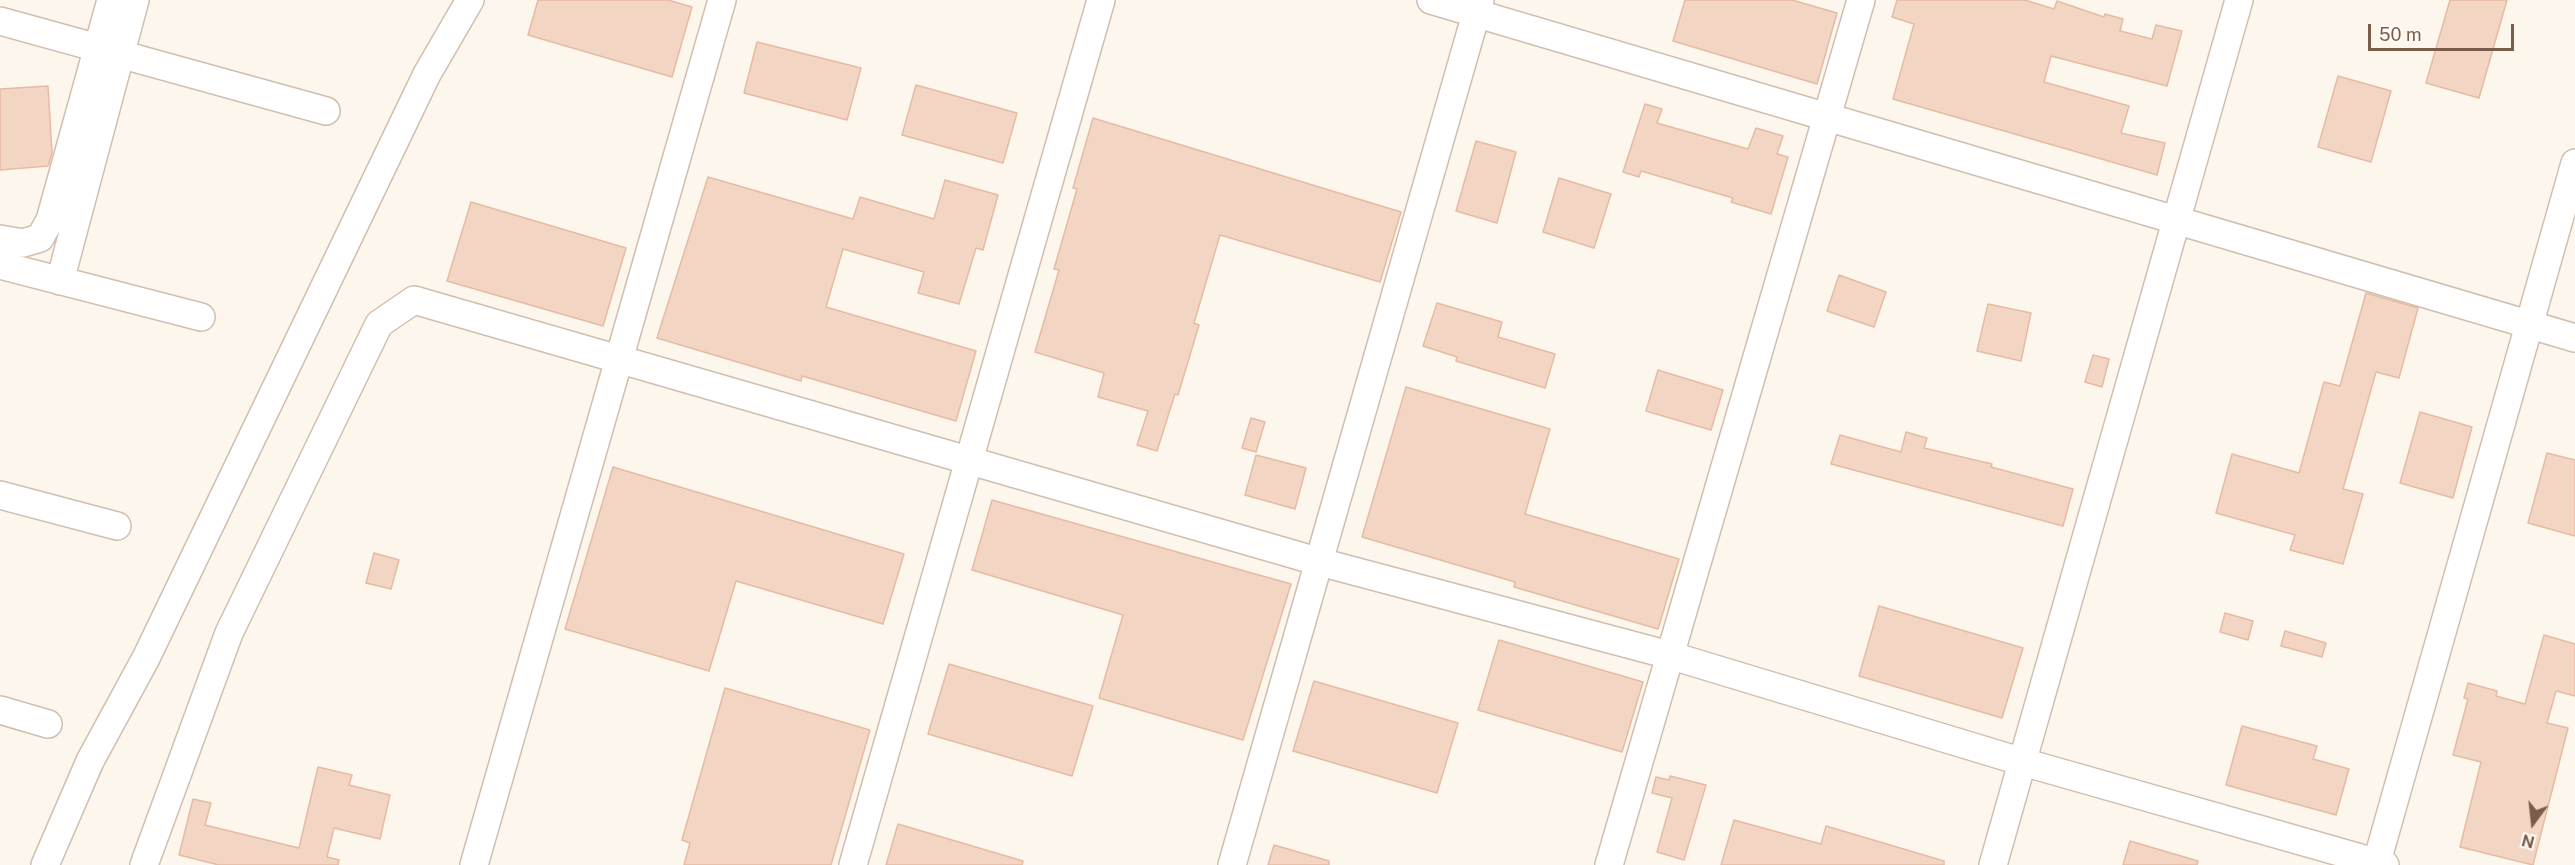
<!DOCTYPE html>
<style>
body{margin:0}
#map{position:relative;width:2575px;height:865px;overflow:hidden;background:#fdf6ec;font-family:"Public Sans",sans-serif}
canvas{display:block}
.north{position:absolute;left:2503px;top:793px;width:60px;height:60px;-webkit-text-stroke:4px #fffaf3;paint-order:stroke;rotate:195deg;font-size:16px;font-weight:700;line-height:24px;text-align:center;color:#7a5c4d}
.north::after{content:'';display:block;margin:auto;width:21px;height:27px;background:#7a5c4d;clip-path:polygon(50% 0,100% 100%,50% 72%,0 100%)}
.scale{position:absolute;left:2368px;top:24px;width:146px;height:27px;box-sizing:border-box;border:3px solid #7a5c4d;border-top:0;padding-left:8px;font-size:18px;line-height:21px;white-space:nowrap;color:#7a5c4d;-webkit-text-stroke:4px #fffaf3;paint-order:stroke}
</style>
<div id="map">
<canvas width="2575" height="865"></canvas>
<div class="north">N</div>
<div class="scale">50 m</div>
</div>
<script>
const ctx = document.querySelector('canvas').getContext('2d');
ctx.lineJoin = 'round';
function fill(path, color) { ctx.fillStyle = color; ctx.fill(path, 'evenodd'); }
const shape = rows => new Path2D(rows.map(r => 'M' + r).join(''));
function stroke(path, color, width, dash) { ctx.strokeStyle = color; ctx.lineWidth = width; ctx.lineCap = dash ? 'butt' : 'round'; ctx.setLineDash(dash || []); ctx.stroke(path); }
const building = shape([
 [538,0,668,0,692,7,672,77,528,35,538,0],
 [1685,0,1792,0,1837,13,1817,84,1673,41,1685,0],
 [1897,0,2025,0,2054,9,2057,1,2104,17,2105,14,2123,19,2120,31,2152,39,2156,25,2182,31,2167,86,2051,56,2044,82,2129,106,2121,133,2165,143,2157,175,1893,99,1914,24,1892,17,1897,0],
 [2450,0,2507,0,2479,98,2426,83,2450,0],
 [757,42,861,68,847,120,744,93,757,42],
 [2338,76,2391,91,2371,162,2318,147,2338,76],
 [916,85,1017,113,1003,163,902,135,916,85],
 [48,86,52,153,48,166,0,170,0,89,48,86],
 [1645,104,1662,109,1657,123,1748,149,1756,128,1783,136,1777,154,1788,157,1771,214,1731,202,1733,198,1641,171,1639,177,1623,172,1645,104],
 [1093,118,1401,212,1380,282,1220,235,1194,323,1199,325,1178,395,1175,394,1157,451,1137,445,1148,411,1098,397,1104,373,1035,352,1059,270,1054,269,1077,189,1073,188,1093,118],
 [1476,141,1516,152,1497,223,1456,211,1476,141],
 [708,177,853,219,860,197,934,219,945,180,998,195,983,250,976,248,959,304,918,293,924,272,843,249,826,307,976,351,956,421,802,376,801,381,657,338,708,177],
 [1559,178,1611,194,1594,248,1543,232,1559,178],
 [471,202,626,248,603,326,447,281,471,202],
 [1839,275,1886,292,1874,327,1827,311,1839,275],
 [2366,293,2418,308,2399,378,2376,372,2343,489,2363,494,2343,564,2290,550,2295,535,2216,513,2232,454,2299,473,2324,382,2340,386,2366,293],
 [1437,303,1502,322,1498,337,1555,354,1545,388,1456,361,1457,357,1423,346,1437,303],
 [1988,304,2031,313,2021,361,1977,351,1988,304],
 [2093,355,2109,359,2102,387,2085,382,2093,355],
 [1658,370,1723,390,1711,430,1646,411,1658,370],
 [1406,387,1550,429,1525,514,1679,559,1658,629,1514,587,1515,582,1362,537,1406,387],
 [2420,412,2472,427,2453,498,2400,483,2420,412],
 [1251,418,1265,422,1256,452,1242,448,1251,418],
 [1906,432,1927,438,1924,448,1992,464,1991,467,2073,489,2063,526,1831,464,1840,435,1901,452,1906,432],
 [2547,453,2575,460,2575,536,2528,523,2547,453],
 [1256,455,1306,468,1295,509,1245,495,1256,455],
 [613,467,904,554,883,624,736,581,709,671,565,629,613,467],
 [992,500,1291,584,1243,740,1099,698,1123,615,972,570,992,500],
 [374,553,399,560,391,589,366,583,374,553],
 [1879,606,2023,648,2002,718,1859,676,1879,606],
 [2225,613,2253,621,2248,640,2220,632,2225,613],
 [2285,631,2326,643,2322,657,2281,646,2285,631],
 [2544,635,2575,644,2575,696,2556,691,2547,723,2568,728,2533,865,2460,847,2481,762,2453,755,2468,699,2464,698,2468,683,2497,691,2496,696,2525,704,2544,635],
 [1499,640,1643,682,1622,752,1478,710,1499,640],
 [949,664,1093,706,1072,776,928,734,949,664],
 [1314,681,1458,723,1437,793,1293,751,1314,681],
 [725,688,870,730,831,865,684,865,690,843,682,840,725,688],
 [2242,726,2317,746,2313,759,2349,769,2336,815,2226,785,2242,726],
 [318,767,352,775,349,785,390,795,380,839,334,828,327,857,339,860,338,865,219,865,179,855,193,799,211,803,205,825,299,848,318,767],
 [1670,776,1706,785,1684,860,1657,852,1672,798,1652,793,1656,777,1669,780,1670,776],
 [1734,820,1821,844,1826,826,1944,861,1944,865,1721,865,1734,820],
 [898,824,1023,861,1022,865,886,865,898,824],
 [2130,841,2198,861,2197,865,2123,865,2130,841],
 [1274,845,1329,861,1329,865,1268,865,1274,845]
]);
fill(building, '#f3d5c3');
stroke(building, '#e6bba3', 1.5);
const minor = shape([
 [1431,0,2575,338],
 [0,21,326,111],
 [0,239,23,243,40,238,50,220,111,0],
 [0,265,201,317],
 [60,281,135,0],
 [0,495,117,526],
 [0,710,48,724],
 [45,865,90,761,146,658,427,74,470,0],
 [144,865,229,633,379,324,414,300,1320,562,1669,655,2023,762,2385,865],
 [474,865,722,0],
 [853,865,1101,0],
 [1232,865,1480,0],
 [1609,865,1861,0],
 [1993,865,2239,0],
 [2376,865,2575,163]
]);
stroke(minor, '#d1beb0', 30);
stroke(minor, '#fff', 27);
</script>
